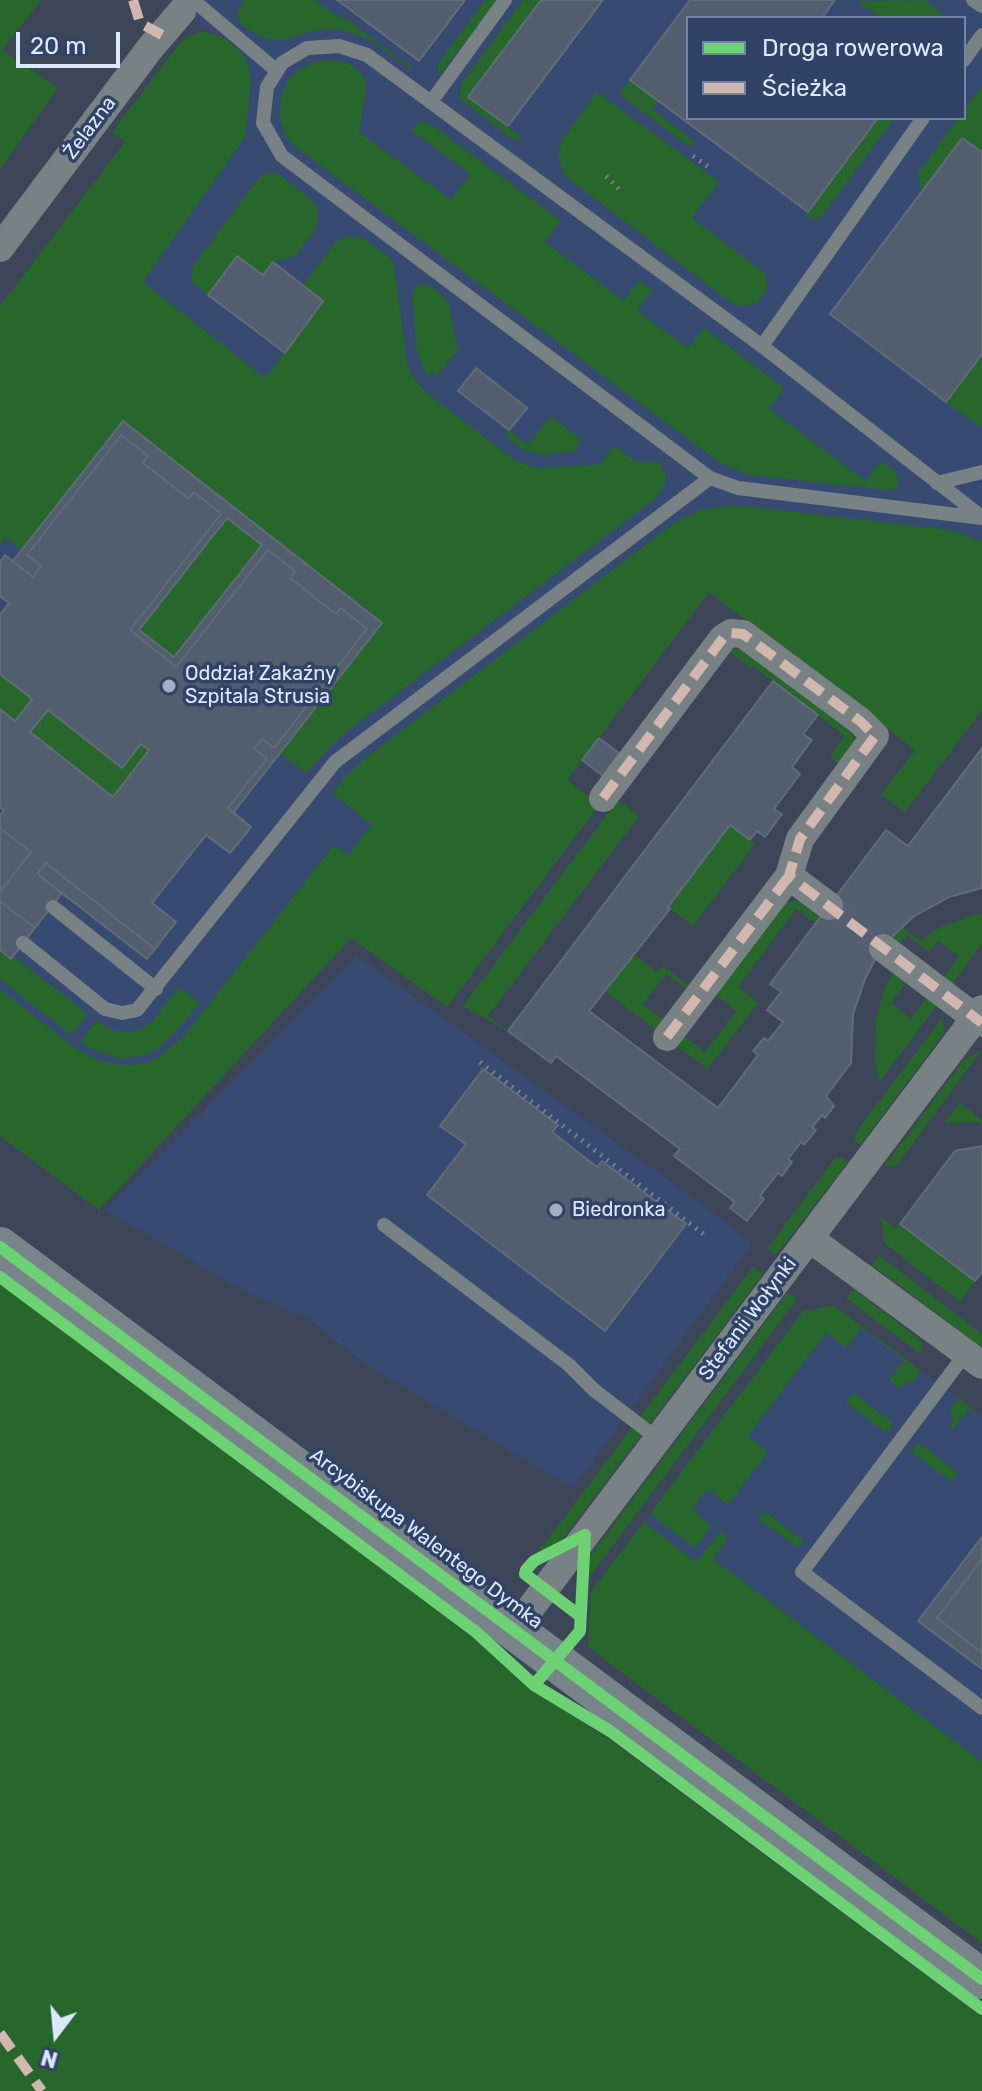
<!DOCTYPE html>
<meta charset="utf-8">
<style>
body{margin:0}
#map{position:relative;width:982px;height:2091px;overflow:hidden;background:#3d4659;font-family:Rubik,sans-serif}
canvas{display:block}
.legend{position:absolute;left:686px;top:16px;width:280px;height:104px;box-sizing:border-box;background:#304266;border:2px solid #7584a3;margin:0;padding:10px 14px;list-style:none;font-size:24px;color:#dce8fe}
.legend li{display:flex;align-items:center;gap:16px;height:40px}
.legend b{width:40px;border:2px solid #7584a3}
.north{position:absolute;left:16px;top:1995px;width:80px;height:80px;-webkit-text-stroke:6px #304266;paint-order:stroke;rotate:196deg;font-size:22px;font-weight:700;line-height:32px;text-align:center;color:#dce8fe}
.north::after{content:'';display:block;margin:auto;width:28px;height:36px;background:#dce8fe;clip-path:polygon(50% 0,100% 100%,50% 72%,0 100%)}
.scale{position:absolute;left:16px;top:32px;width:104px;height:36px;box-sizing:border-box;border:4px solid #dce8fe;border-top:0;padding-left:10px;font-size:24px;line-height:28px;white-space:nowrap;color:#dce8fe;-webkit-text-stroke:6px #304266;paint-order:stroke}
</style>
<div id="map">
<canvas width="982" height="2091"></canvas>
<ul class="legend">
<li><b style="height:10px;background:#6cd273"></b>Droga rowerowa</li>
<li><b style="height:10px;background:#d1b7ad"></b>Ścieżka</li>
</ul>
<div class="north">N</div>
<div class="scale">20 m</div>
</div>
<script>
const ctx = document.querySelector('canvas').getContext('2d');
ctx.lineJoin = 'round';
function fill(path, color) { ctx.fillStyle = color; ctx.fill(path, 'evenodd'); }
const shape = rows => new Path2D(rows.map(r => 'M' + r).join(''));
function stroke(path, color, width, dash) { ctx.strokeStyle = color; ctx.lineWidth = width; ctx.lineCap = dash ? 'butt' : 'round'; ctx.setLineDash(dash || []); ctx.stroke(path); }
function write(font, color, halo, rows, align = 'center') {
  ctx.font = font + ' Rubik,sans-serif'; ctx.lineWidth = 7; ctx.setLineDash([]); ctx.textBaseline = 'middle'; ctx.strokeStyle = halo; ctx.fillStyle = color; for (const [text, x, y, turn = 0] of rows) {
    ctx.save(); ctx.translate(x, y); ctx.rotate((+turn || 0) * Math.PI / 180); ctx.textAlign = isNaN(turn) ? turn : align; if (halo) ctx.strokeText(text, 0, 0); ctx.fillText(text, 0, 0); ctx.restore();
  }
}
fill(shape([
 [168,0,982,0,982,617,725,529,99,1210,0,1136,0,329,232,48],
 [688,18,964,18,964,118,688,118],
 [357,956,711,1211,752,1244,573,1488,365,1364,306,1317,247,1293,106,1210],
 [834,1306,982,1416,982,1782,637,1531,803,1311]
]), '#374a71');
fill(shape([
 [0,0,41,0,2,50,58,88,0,169],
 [244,0,315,0,337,16,347,19,413,69,412,71,372,41,340,29,315,30,284,40,264,39,243,26,238,19,238,11],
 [485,0,497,0,440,75,437,65],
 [523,0,541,0,468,97,522,137,515,141,459,98,462,83],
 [925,0,947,18,880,18,857,1],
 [203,31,224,38,241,52,247,61,251,81,245,137,143,282,265,378,323,301,303,285,335,243,343,237,361,237,387,255,394,264,407,364,410,372,423,390,514,460,526,465,538,468,601,464,614,445,635,461,658,461,666,475,665,484,655,499,341,736,306,773,280,753,381,622,123,421,22,550,5,538,0,544,0,306,125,142,112,132,180,43,187,37],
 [328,60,342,61,354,67,364,77,366,89,359,132,451,200,470,174,411,130,420,121,432,125,561,221,545,242,624,301,639,280,652,290,637,311,688,348,704,328,784,388,769,409,865,481,881,461,896,472,899,483,895,488,888,490,749,475,720,463,293,145,284,133,280,118,280,103,283,91,289,79,300,69,312,63],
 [630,80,658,101,652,109,694,141,690,147,619,94],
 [982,86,982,152,962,138,922,191,917,174,958,118,964,118,964,110],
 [597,92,719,182,692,218,764,273,767,281,766,290,757,304,740,306,730,302,565,176,558,158,562,140],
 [878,118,895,118,822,216,817,219,805,216],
 [272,172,280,175,317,205,318,221,315,230,296,255,273,262,263,275,237,256,208,295,195,285,191,278,193,266,259,177],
 [422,284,429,285,443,296,450,307,456,344,460,347,438,376,432,372,428,377,417,352,412,295,417,285],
 [982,354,982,428,946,402],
 [552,417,578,437,580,441,576,451,540,455,521,448,505,436,509,430,528,445,549,418],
 [736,505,951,530,982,541,982,710,905,812,881,795,915,750,709,592,567,780,599,805,447,1007,351,938,99,1210,0,1136,0,989,75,1048,102,1062,130,1065,146,1063,159,1057,183,1037,334,845,348,855,372,825,332,793,346,776,363,760,674,523,700,510],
 [227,518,262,545,174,657,139,630],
 [735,649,742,650,852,733,855,741,839,764,830,757,845,736,753,666,751,668,730,652],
 [0,674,32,699,15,721,0,709],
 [48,710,122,768,141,744,149,750,113,797,30,732],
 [618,800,639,816,488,1016,508,1031,463,1006],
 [730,825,755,844,693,926,668,907],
 [795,901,802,903,820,918,816,923,796,909,738,987,758,1003,708,1069,677,1046,684,1036,705,1052,736,1011,716,995,783,906,788,902],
 [982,913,982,944,952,984,944,977,959,956,938,941,929,952,907,935,899,944,892,937,902,927,921,941,938,928],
 [0,946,88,1014,71,1035,0,979],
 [633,954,657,972,663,966,689,986,687,989,666,974,643,1004,663,1020,656,1030,605,991],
 [894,973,906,982,891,1003,911,1019,927,998,937,1005,879,1082,875,1059,876,1020,885,987],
 [179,987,200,1003,176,1032,156,1050,144,1056,117,1058,91,1049,80,1042,96,1021,116,1031,136,1031,145,1027,153,1020],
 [943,1017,944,1033,860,1145,855,1141,855,1133],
 [982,1050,897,1165,890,1167,886,1164,964,1060],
 [960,1103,982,1120,982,1125,978,1122,944,1123],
 [835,1158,843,1158,848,1162,776,1255,767,1249],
 [881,1217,896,1229,900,1224,975,1281,960,1302,884,1243],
 [880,1256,982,1334,982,1348,872,1265],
 [753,1267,763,1274,555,1549,543,1555,538,1552],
 [0,1284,472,1636,521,1682,606,1737,982,2017,982,2091,0,2091],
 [854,1289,920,1340,923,1348,919,1353,846,1298],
 [788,1292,797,1299,585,1583,587,1560],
 [834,1306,920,1370,916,1379,913,1382,905,1383,900,1389,889,1380,904,1360,862,1328,846,1348,826,1333,748,1436,768,1452,728,1505,707,1489,692,1510,712,1526,695,1548,650,1514,803,1311],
 [852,1394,855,1394,893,1423,886,1433,846,1402],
 [959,1398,982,1418,969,1408,953,1429,950,1426,953,1421,950,1411],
 [917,1444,920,1444,957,1472,952,1482,911,1452],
 [764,1511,804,1541,799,1548,759,1520],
 [644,1522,696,1562,720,1531,728,1538,713,1559,982,1762,982,1943,588,1647,591,1592]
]), '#27672c');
const building = shape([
 [337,0,465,0,419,61,337,0],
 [541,0,603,0,508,126,468,97,541,0],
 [690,0,835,0,822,18,688,18,688,118,878,118,808,212,630,80,690,0],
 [962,138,982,152,982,354,946,402,830,314,962,138],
 [237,256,263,275,273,262,323,301,285,353,208,295,237,256],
 [476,368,527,408,509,430,458,391,476,368],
 [123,421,382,623,233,813,228,808,267,758,254,749,262,739,274,748,367,629,341,608,336,614,290,578,295,571,268,550,176,667,130,630,221,514,194,492,189,499,143,463,148,456,121,435,27,555,41,566,33,577,13,561,123,421],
 [227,518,262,545,174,657,139,630,227,518],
 [121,435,148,456,143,463,189,499,194,492,221,514,130,630,176,667,268,550,295,571,290,578,336,614,341,608,367,629,274,748,262,739,254,749,267,758,228,808,251,827,230,853,206,835,152,903,176,922,155,949,46,863,37,874,62,893,35,928,0,901,0,892,31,852,0,828,0,816,4,810,0,807,0,709,15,721,32,699,0,674,0,615,9,603,0,596,0,562,5,555,33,577,41,566,27,555,121,435],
 [48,710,122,768,141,744,149,750,113,797,30,732,48,710],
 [773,681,818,715,803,734,812,740,792,767,800,774,774,809,782,814,765,837,757,831,750,840,730,825,668,907,670,909,589,1011,718,1108,758,1055,753,1051,764,1038,768,1041,783,1022,767,1010,781,992,770,984,886,830,908,846,982,748,982,888,949,897,913,917,892,937,875,959,865,979,853,1014,851,1063,826,1096,834,1106,825,1118,822,1115,812,1127,816,1130,804,1145,801,1142,788,1159,792,1162,782,1176,778,1173,760,1196,764,1199,747,1221,730,1208,735,1202,674,1156,680,1149,556,1056,551,1063,508,1031,773,681],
 [599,738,619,753,603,776,582,760,599,738],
 [0,828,31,852,0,892,0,828],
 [46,863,155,949,147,959,37,874,46,863],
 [0,901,35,928,11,959,0,950,0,901],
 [483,1069,558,1125,552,1132,597,1167,602,1161,686,1224,605,1331,427,1195,466,1144,440,1126,483,1069],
 [982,1146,982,1272,975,1281,900,1224,955,1151,982,1146],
 [982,1537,982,1559,937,1618,982,1653,982,1669,918,1621,982,1537],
 [982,1559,982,1653,937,1618,982,1559]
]);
fill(building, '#525d6d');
stroke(building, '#606c7a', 2);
stroke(shape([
 [829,906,883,948]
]), '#555e72', 28, [28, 14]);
stroke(shape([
 [693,156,710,168],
 [606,176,619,189],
 [480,1062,706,1236]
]), '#787f86', 5, [2, 6]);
stroke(shape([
 [193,0,277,71],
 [973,0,982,6],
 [964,60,982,35],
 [431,102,505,0],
 [762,346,923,118],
 [937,483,982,472],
 [982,517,762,346,367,55,339,46,307,48,282,63,267,87,263,123,282,156,710,478,738,488,982,518],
 [53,907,156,989],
 [23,943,105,1009,122,1013,137,1010,335,762,710,478],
 [384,1225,569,1365,594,1390,658,1439],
 [966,1353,802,1572,982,1708]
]), '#788285', 14);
stroke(shape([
 [0,248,151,47,182,11],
 [603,798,723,638,731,633,743,634,860,721,875,736,800,839,789,876,829,906],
 [883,948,982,1023],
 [667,1037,789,876],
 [809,1238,982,1365],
 [514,1630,982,1009]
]), '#788285', 28);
stroke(shape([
 [0,1247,982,1979]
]), '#79848a', 40);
stroke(shape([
 [133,0,140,23,162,35],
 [603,798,723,638,731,633,743,634,860,721,875,736,800,839,789,876,982,1023],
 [667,1037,789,876],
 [0,2033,42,2091]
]), '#d1b7ad', 10, [20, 10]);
stroke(shape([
 [0,1247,982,1979],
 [0,1277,476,1632,534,1685,610,1731,982,2009],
 [580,1616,525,1574,526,1570,534,1561,585,1535],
 [534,1685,580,1631,585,1535]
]), '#6cd273', 12);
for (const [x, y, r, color] of [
 [169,686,8,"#a4afc4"],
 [556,1210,8,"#a4afc4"]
]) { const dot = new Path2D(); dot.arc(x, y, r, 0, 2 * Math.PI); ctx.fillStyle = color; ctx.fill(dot); stroke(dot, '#304266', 3); }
write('20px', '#dce8fe', '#304266', [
 ["Żelazna",90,128,-53],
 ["Stefanii Wołynki",748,1319,-53],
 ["Arcybiskupa Walentego Dymka",426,1539,37]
]);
write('20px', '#dce8fe', '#304266', [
 ["Oddział Zakaźny",185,674],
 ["Szpitala Strusia",185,697],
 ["Biedronka",572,1210]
], 'left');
</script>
